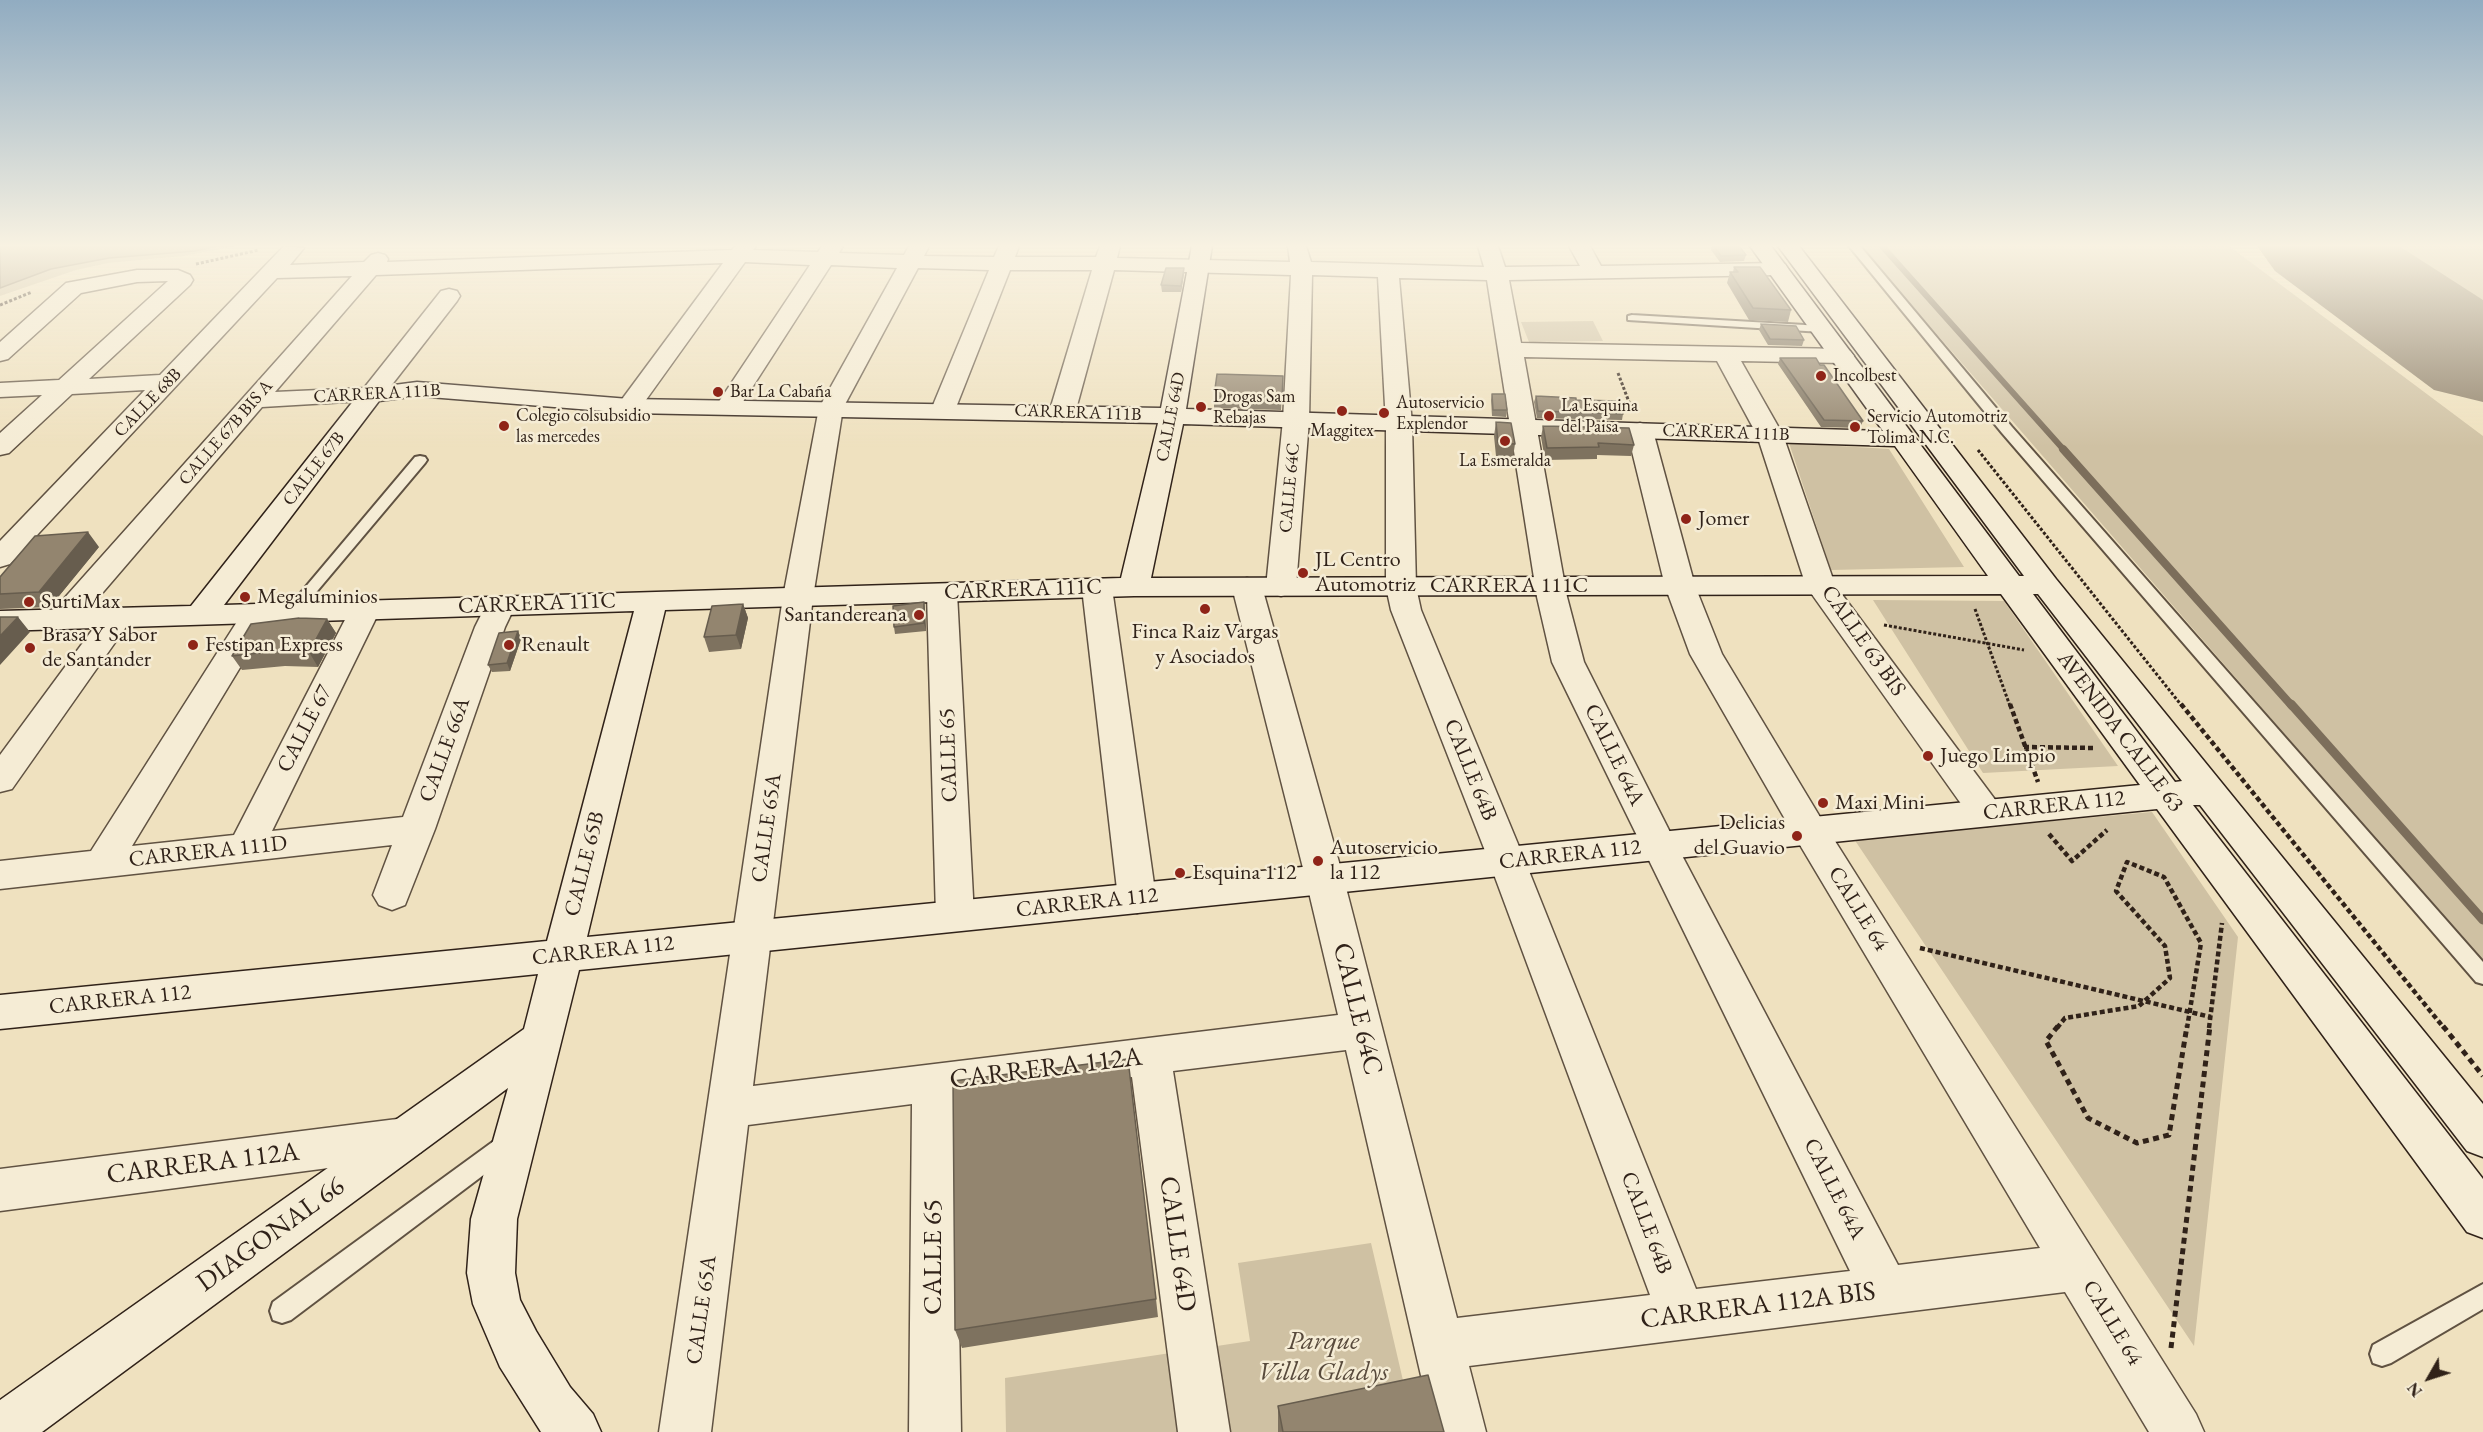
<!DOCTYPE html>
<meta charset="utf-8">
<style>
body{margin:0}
#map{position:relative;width:2483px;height:1432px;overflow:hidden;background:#efe1bf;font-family:"EB Garamond",serif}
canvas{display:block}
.north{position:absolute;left:2399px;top:1348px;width:60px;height:60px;-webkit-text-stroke:4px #f5ecd5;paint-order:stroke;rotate:231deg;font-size:16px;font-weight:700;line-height:24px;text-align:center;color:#302219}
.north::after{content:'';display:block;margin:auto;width:21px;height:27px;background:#302219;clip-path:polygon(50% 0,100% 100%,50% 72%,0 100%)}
</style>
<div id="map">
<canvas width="2483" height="1432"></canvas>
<div class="north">N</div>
</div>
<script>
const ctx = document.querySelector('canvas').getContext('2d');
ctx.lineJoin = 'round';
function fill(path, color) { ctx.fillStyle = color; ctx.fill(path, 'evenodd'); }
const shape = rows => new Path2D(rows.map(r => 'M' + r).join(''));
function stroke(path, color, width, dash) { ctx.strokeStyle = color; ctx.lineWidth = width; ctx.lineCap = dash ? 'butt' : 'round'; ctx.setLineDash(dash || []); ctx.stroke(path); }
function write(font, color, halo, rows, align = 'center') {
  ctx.font = font + ' "EB Garamond",serif'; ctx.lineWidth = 5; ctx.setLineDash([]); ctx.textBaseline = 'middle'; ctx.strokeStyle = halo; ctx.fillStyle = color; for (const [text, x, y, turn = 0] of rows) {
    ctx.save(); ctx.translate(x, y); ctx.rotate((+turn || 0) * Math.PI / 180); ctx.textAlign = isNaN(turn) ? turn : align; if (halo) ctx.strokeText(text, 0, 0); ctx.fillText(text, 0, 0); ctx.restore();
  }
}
fill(shape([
 [0,246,236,246,184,256,108,263,76,270,0,296],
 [1860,246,2229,246,2483,436,2483,962],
 [2389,246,2483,246,2483,307],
 [1593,321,1603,341,1529,342,1521,322],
 [1789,443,1889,449,1964,567,1831,570],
 [1873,600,2004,601,2118,766,1983,773],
 [2152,812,2238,937,2194,1346,1854,839],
 [1371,1243,1415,1432,1006,1432,1005,1378,1250,1341,1238,1263]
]), '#cfc1a3');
const water = shape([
 [0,246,217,246,195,251,109,258,51,269,0,288,0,246]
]);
fill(water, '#aea087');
stroke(water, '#7c6e5b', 1.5);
stroke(shape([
 [1882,246,2064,450]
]), '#7c6e5b', 6);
stroke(shape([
 [2063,449,2292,706]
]), '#7c6e5b', 8);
stroke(shape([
 [2291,704,2483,920]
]), '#7c6e5b', 9);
fill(shape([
 [2257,246,2399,246,2483,300,2483,402,2434,390,2275,271,2257,246]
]), '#90826c');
const lane = shape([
 [1849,246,1860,246,2012,427,2483,962,2483,984,2476,982,2002,433,1849,246],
 [1632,315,1822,326,1828,329,1822,332,1628,320,1628,316,1632,315],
 [420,456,425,457,427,460,425,463,297,615,287,615,284,612,287,609,415,457,420,456],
 [506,1135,514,1138,517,1145,514,1152,291,1320,282,1323,273,1320,270,1311,273,1302,498,1138,506,1135],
 [2483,1284,2483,1309,2391,1363,2382,1366,2373,1363,2370,1354,2373,1345,2483,1284]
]);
const street = shape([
 [284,246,304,248,290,265,364,262,371,255,378,253,385,255,388,259,387,262,732,250,735,246,756,246,753,250,818,252,822,246,843,246,839,253,904,255,909,246,929,246,924,256,994,257,999,246,1019,246,1015,257,1096,257,1100,246,1120,246,1117,258,1290,262,1288,246,1306,246,1311,262,1484,267,1478,246,1498,246,1505,267,1580,266,1569,246,1590,246,1601,266,1777,263,1785,264,1788,269,1785,274,1777,275,1509,280,1521,343,1842,349,1850,351,1854,356,1850,361,1842,363,1741,361,1783,435,1835,585,2005,813,2000,822,1987,826,1974,822,1806,586,1757,435,1717,361,1524,357,1567,597,1584,662,1677,846,1898,1265,2040,1248,1797,840,1690,654,1665,586,1627,431,1631,426,1640,423,1649,426,1653,431,1695,586,1722,654,1823,822,2196,1414,2204,1432,2149,1432,2065,1292,1469,1366,1486,1432,1434,1432,1346,1050,1173,1071,1230,1432,1178,1432,1132,1077,955,1099,961,1432,909,1432,912,1104,748,1125,711,1432,659,1432,783,597,819,408,897,268,831,265,737,411,728,413,719,411,716,406,810,265,745,262,638,411,629,413,620,411,617,406,723,263,376,275,275,392,364,388,441,291,449,289,457,291,460,296,457,301,380,400,262,407,74,626,63,629,52,626,48,619,52,612,352,276,277,278,10,564,0,567,0,541,145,390,72,394,9,453,0,455,0,433,42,395,0,397,0,383,59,380,168,281,137,282,81,293,8,359,0,361,0,342,66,283,137,270,178,270,190,275,193,280,190,285,89,379,160,375,284,246],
 [918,268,989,270,931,410,934,415,943,417,952,415,955,410,1010,270,1092,270,1049,413,1053,418,1062,421,1071,418,1075,413,1114,270,1291,275,1283,420,1266,587,1271,593,1281,596,1291,593,1296,587,1309,420,1312,275,1378,277,1386,424,1386,587,1391,610,1489,861,1650,1295,1457,1318,1344,880,1262,587,1257,581,1247,578,1237,581,1232,587,1306,880,1338,1015,753,1086,813,597,843,408,918,268],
 [1399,278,1487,280,1537,597,1552,662,1850,1271,1696,1289,1525,861,1421,610,1416,587,1412,424,1399,278],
 [1097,579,1107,582,1112,588,1156,898,1150,908,1137,913,1124,908,1118,898,1082,588,1087,582,1097,579],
 [942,584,953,587,957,593,974,916,969,927,955,931,941,927,936,916,927,593,931,587,942,584],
 [500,597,511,599,515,606,505,627,435,829,405,905,392,910,379,905,373,895,392,845,0,889,0,861,91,851,247,606,258,604,269,606,273,613,132,846,234,835,350,610,354,603,365,601,376,603,380,610,272,831,403,817,475,627,489,599,500,597],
 [118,607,129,610,133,617,12,789,0,792,0,755,107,610,118,607],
 [405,1118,421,1124,427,1138,421,1152,405,1158,0,1211,0,1169,405,1118]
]);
const secondary = shape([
 [1192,246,1212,246,1186,409,1883,431,1750,246,1771,246,2019,576,2024,576,1778,246,1799,246,2056,579,2483,1104,2483,1157,2467,1151,2200,805,2193,805,2483,1179,2483,1238,2467,1232,2157,809,579,970,517,1219,515,1273,520,1300,536,1331,570,1387,593,1414,601,1432,541,1432,500,1367,473,1304,467,1273,471,1219,508,1088,42,1432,0,1432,0,1400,524,1029,538,974,0,1029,0,995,547,941,634,611,0,631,0,611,191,606,362,390,371,388,417,382,629,399,1161,408,1192,246],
 [417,396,629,413,1158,423,1121,578,224,605,379,401,417,396],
 [1183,424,1895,446,1988,576,1151,578,1183,424],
 [2001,594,2140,785,587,937,665,610,1134,596,2001,594],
 [2033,594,2038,594,2182,781,2175,782,2033,594]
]);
stroke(lane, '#605242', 4);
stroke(street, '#605242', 3);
stroke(secondary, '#302219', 3);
stroke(shape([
 [196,264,259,250],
 [0,305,32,292],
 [1618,373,1632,410],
 [1978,450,2182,706],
 [1975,609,2010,706],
 [1884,625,2024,650]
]), '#302219', 3, [3, 2]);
stroke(shape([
 [2010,704,2038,782],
 [2181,704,2444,1028],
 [2024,747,2095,748],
 [2049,834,2072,861,2107,830],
 [1920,948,2211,1017],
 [2057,1028,2065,1018,2139,1006,2170,978,2165,946,2116,891,2127,862,2164,877,2201,943,2187,1028],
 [2209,1028,2222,923]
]), '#302219', 4.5, [5, 3]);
stroke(shape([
 [2058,1026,2046,1041,2088,1118,2137,1143,2169,1135,2187,1026],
 [2443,1026,2483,1076],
 [2171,1348,2210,1026]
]), '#302219', 5, [6, 4.5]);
fill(lane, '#f5ecd5');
fill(street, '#f5ecd5');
fill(secondary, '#f5ecd5');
fill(shape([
 [1712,246,1739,246,1746,255,1744,261,1720,262,1711,250],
 [1734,267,1791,310,1788,322,1749,320,1727,283,1730,272,1733,272],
 [1184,274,1181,292,1162,292,1161,285],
 [1761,324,1804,340,1802,346,1768,345,1759,330],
 [1780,358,1820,365,1863,421,1860,428,1821,427,1778,364],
 [1283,376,1281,410,1214,408,1214,396],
 [1492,394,1507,410,1506,417,1492,416,1491,400],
 [1536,396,1576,400,1623,414,1622,420,1537,418,1534,402],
 [1496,422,1515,444,1513,457,1496,456,1494,436],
 [1543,426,1634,445,1631,456,1597,455,1597,459,1545,460,1541,437],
 [99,547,50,607,0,609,0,577],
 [743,604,748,618,741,649,709,652,704,637],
 [925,609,926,631,895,634,894,627],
 [327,619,336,633,318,667,285,666,242,670,232,656],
 [518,631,521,639,510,671,492,672,488,665],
 [1156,1299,1158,1317,962,1348,955,1330],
 [1278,1406,1444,1432,1278,1432]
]), '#7e725f');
fill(shape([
 [1184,268,1184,274,1181,292,1181,286],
 [88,532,99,547,50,607,39,592],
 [924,602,925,609,926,631,924,623],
 [743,604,748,618,741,649,736,635],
 [18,617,30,632,0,665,0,636],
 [327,619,336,633,318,667,309,652],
 [518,631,521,639,510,671,507,663]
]), '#675d4e');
const building = shape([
 [1714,246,1739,246,1746,255,1721,256,1714,246],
 [1734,267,1760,267,1791,310,1753,308,1730,272,1738,272,1734,267],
 [1166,268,1184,268,1181,286,1161,285,1166,268],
 [1761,324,1796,326,1804,340,1770,339,1761,324],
 [1780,358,1816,358,1820,365,1824,365,1863,421,1824,420,1780,358],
 [1217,374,1283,376,1282,398,1214,396,1217,374],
 [1492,394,1505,394,1507,410,1493,410,1492,394],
 [1536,396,1576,398,1576,400,1619,401,1623,414,1538,411,1536,396],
 [1496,422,1511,423,1515,444,1498,443,1496,422],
 [1543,426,1629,428,1634,445,1598,443,1599,447,1547,448,1543,426],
 [88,532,39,592,0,594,0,577,35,536,88,532],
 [924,602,924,623,894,627,893,606,924,602],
 [743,604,736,635,704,637,712,606,743,604],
 [0,617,18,617,0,636,0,617],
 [299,618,327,619,309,652,276,651,232,656,251,624,299,618],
 [518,631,507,663,488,665,499,633,518,631],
 [1128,1059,1156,1299,955,1330,953,1081,1128,1059],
 [1428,1375,1444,1432,1283,1432,1278,1406,1428,1375]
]);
fill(building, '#93856f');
stroke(building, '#675d4e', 1.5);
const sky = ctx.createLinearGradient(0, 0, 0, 447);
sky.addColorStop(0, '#91acc1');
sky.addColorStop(0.55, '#f8f2e2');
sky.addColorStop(1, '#f8f2e200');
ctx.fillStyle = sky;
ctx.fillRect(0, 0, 2483, 447);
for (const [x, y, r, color] of [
 [1821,376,6,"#8f2418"],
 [718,392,6,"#8f2418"],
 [1201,407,6,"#8f2418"],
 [1342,411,6,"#8f2418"],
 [1384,413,6,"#8f2418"],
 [1549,416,6,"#8f2418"],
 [504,426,6,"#8f2418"],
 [1855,427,6,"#8f2418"],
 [1505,441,6,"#8f2418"],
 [1686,519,6,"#8f2418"],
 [1303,573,6,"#8f2418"],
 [245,597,6,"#8f2418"],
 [29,602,6,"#8f2418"],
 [1205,609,6,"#8f2418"],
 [919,615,6,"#8f2418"],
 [193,645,6,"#8f2418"],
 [509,645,6,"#8f2418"],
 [30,648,6,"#8f2418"],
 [1928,756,6,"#8f2418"],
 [1823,803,6,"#8f2418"],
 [1797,836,6,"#8f2418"],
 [1318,861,6,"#8f2418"],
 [1180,873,6,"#8f2418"]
]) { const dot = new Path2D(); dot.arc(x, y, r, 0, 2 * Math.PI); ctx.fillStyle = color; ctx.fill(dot); stroke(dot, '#f5ecd5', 2); }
write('18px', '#302219', '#f5ecd5', [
 ["Incolbest",1833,376],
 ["Bar La Cabaña",730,392],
 ["Drogas Sam",1213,397],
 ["Rebajas",1213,418],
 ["Autoservicio",1396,403],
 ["Explendor",1396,424],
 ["La Esquina",1561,406],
 ["del Paisa",1561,427],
 ["Colegio colsubsidio",516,416],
 ["las mercedes",516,437],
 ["Servicio Automotriz",1867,417],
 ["Tolima N.C.",1867,438],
 ["Maggitex",1342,431,"center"],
 ["La Esmeralda",1505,461,"center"]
], 'left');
write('18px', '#302219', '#f5ecd5', [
 ["CARRERA 111B",377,394,-3],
 ["CALLE 68B",148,403,-46],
 ["CARRERA 111B",1078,413,2],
 ["CALLE 64D",1171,417,-79],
 ["CALLE 67B BIS A",226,433,-49],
 ["CARRERA 111B",1726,433,2],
 ["CALLE 67B",314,469,-52],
 ["CALLE 64C",1290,488,-85]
]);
write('22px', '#302219', '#f5ecd5', [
 ["Jomer",1698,519],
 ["JL Centro",1315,560],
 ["Automotriz",1315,585],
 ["Megaluminios",257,597],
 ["SurtiMax",41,602],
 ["Santandereana",907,615,"right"],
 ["Finca Raiz Vargas",1205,632,"center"],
 ["y Asociados",1205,657,"center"],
 ["Brasa Y Sabor",42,635],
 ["de Santander",42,660],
 ["Festipan Express",205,645],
 ["Renault",521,645],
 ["Juego Limpio",1940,756],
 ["Maxi Mini",1835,803],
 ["Delicias",1785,823,"right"],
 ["del Guavio",1785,848,"right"],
 ["Autoservicio",1330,848],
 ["la 112",1330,873],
 ["Esquina 112",1192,873]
], 'left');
write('22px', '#302219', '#f5ecd5', [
 ["CARRERA 111C",1509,586],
 ["CARRERA 111C",1023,590,-2],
 ["CARRERA 111C",537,604,-2],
 ["CALLE 63 BIS",1863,641,55],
 ["CALLE 67",305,729,-63],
 ["AVENIDA CALLE 63",2120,732,53],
 ["CALLE 66A",445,750,-70],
 ["CALLE 65",949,755,-92],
 ["CALLE 64A",1614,755,64],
 ["CALLE 64B",1470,770,68],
 ["CARRERA 112",2054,806,-6],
 ["CALLE 65A",767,828,-82],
 ["CARRERA 111D",208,852,-6],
 ["CARRERA 112",1570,855,-6],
 ["CALLE 65B",585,864,-76],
 ["CARRERA 112",1087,903,-6],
 ["CALLE 64",1858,909,58],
 ["CARRERA 112",603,951,-6],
 ["CARRERA 112",120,1000,-6],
 ["CALLE 64A",1834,1189,63],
 ["CALLE 64B",1646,1223,69],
 ["CALLE 65A",702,1310,-82],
 ["CALLE 64",2112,1323,59]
]);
write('27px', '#302219', '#f5ecd5', [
 ["CALLE 64C",1357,1009,76],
 ["CARRERA 112A",1046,1069,-7],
 ["CARRERA 112A",203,1164,-7],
 ["DIAGONAL 66",271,1235,-36],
 ["CALLE 64D",1177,1244,82],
 ["CALLE 65",934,1257,-90],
 ["CARRERA 112A BIS",1758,1306,-7]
]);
write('italic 27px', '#584a3c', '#f5ecd5', [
 ["Parque",1323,1342],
 ["Villa Gladys",1323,1373]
]);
</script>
